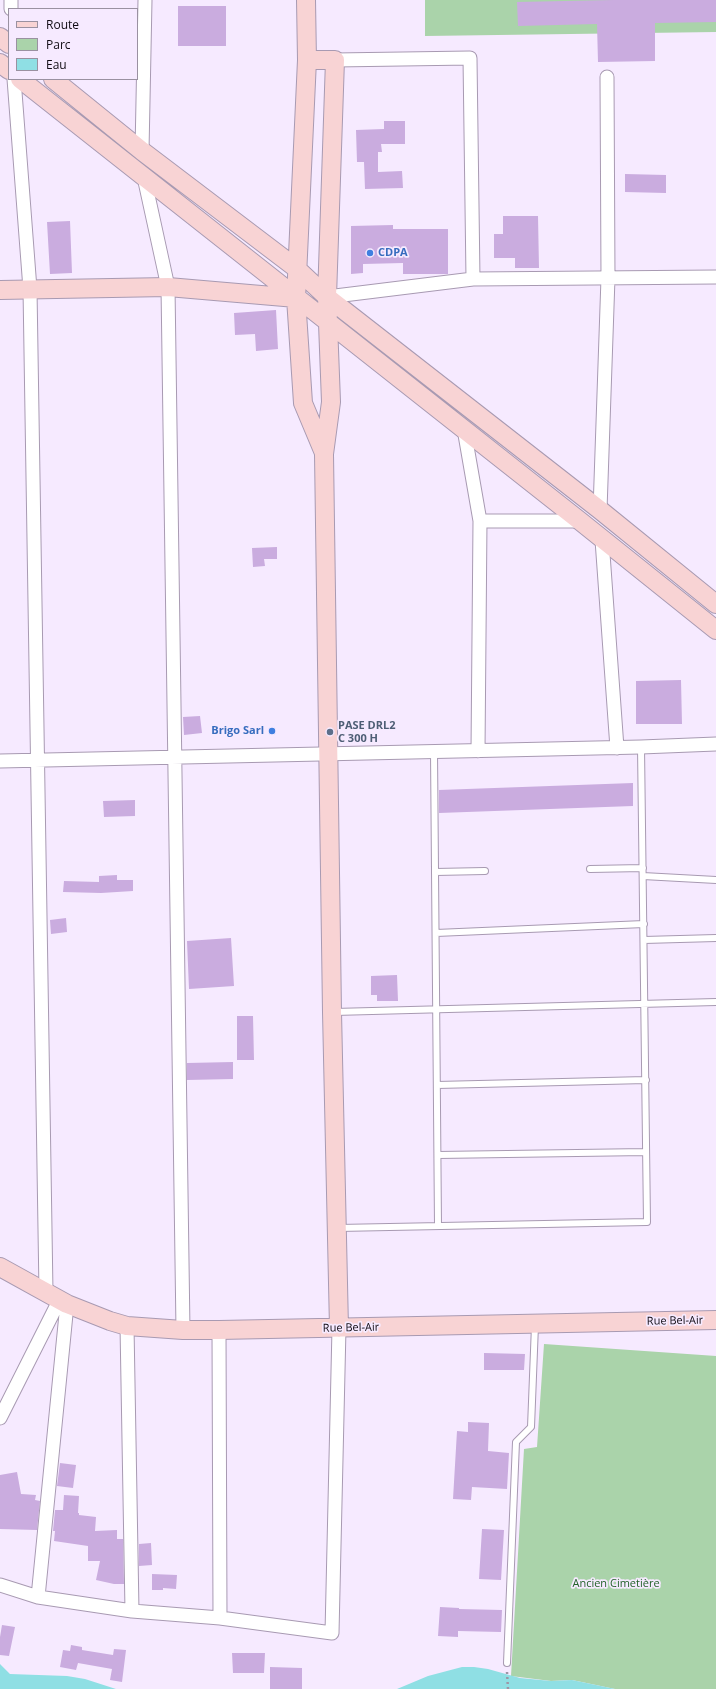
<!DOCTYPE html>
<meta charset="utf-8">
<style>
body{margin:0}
#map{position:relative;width:716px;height:1689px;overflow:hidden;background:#f6eaff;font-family:"Open Sans",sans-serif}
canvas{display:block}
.legend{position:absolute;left:8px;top:8px;width:130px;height:72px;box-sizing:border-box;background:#f6eaff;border:1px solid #9a91a1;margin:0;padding:5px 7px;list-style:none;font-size:12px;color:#100b13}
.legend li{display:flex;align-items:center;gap:8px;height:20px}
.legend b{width:20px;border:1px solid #9a91a1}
</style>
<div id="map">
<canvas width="716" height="1689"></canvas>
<ul class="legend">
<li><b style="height:5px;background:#f8d3d4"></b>Route</li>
<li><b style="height:11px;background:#aad3aa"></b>Parc</li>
<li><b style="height:11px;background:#8fdfe4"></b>Eau</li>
</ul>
</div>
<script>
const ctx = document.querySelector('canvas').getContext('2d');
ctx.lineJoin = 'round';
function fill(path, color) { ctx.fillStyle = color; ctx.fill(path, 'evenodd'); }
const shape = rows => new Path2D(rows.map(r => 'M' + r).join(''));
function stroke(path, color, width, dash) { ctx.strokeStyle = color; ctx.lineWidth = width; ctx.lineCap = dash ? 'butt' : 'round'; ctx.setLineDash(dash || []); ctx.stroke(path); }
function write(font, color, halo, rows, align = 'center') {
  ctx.font = font + ' "Open Sans",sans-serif'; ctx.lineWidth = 3.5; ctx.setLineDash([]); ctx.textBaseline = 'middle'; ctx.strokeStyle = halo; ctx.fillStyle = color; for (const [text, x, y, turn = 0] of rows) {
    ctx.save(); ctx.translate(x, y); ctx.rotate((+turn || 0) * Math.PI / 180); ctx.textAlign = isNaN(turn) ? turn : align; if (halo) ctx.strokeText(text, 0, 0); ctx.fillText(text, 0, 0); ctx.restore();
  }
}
fill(shape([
 [425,0,716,0,716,32,425,36],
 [544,1344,716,1356,716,1689,615,1689,572,1680,551,1681,511,1676,524,1449,537,1447]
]), '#aad3aa');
fill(shape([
 [0,1664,10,1674,67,1676,85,1679,116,1689,0,1689],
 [462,1667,474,1667,488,1669,520,1678,551,1681,572,1680,615,1689,397,1689,428,1676]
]), '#8fdfe4');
fill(shape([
 [613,0,716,0,716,22,655,23,655,61,598,62,597,24,518,26,517,2],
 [178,6,226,6,226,46,178,46],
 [384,121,405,121,405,144,381,144,382,152,378,152,378,172,402,171,403,188,365,189,364,162,357,162,356,130,384,129],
 [625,174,666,175,666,193,625,192],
 [503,216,538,216,539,268,515,268,515,258,494,258,494,234,503,234],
 [70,221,72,273,50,274,47,222],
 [393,225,393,229,448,229,448,274,403,274,403,263,363,264,363,273,351,274,351,226],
 [276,310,278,349,256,351,255,334,235,335,234,313],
 [277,547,277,559,264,559,265,566,253,567,252,548],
 [681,680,682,724,636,724,636,681],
 [200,716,202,733,184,735,183,717],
 [633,783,633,806,439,813,439,790],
 [135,800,135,816,104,817,103,801],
 [117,875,117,880,133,880,133,891,101,893,63,892,64,881,99,882,99,876],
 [66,918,67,932,51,934,50,920],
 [231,938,234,986,189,989,187,941],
 [397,975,398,1001,377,1001,377,995,371,995,371,976],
 [237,1016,253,1016,254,1060,237,1060],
 [233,1062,233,1079,187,1080,187,1063],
 [484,1353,525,1354,524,1370,484,1370],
 [468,1422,489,1423,488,1451,509,1453,507,1489,472,1487,471,1500,453,1499,457,1431,468,1432],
 [60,1463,76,1465,73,1488,57,1486],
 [17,1472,21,1494,36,1495,35,1500,40,1501,37,1530,0,1529,0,1475],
 [64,1495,79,1496,78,1513,79,1513,79,1515,96,1517,95,1531,117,1530,117,1539,123,1539,124,1584,114,1584,96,1580,100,1561,88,1561,88,1546,54,1541,55,1531,53,1531,55,1510,63,1510],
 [482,1529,504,1530,501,1580,479,1579],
 [151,1543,152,1565,139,1566,139,1544],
 [152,1574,177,1575,176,1589,163,1588,163,1590,152,1590],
 [440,1607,459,1608,459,1609,502,1610,501,1632,458,1631,458,1637,438,1636],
 [2,1625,15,1627,9,1656,0,1655,0,1637],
 [71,1645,82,1647,82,1650,113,1655,114,1649,126,1650,122,1682,110,1680,112,1669,78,1663,76,1670,60,1667,63,1650,70,1651],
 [232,1653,265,1653,264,1673,233,1673],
 [270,1667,302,1668,302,1689,270,1689]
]), '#caacdf');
const lane = shape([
 [434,752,438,1226],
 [590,869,643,868],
 [435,872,485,871],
 [643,876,716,880],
 [436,933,644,924],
 [644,940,716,938],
 [334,1012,716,1002],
 [437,1085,646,1080],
 [438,1155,646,1152],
 [338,1228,647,1222,641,747],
 [507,1663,516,1442,531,1427,535,1325]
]);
const street = shape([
 [11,9,11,0],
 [335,60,470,58,473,279],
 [14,79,30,289,46,1292],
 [142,151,145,0],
 [144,177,168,287,183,1330],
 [327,297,473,279,716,277],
 [464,429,480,521,478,751],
 [600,510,608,278,607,77],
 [480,521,580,521],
 [602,540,617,748],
 [0,761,641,747,716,744],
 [127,1326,132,1611],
 [219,1330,220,1618],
 [0,1418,60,1299],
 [0,1585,38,1597,132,1611,220,1618,332,1633,339,1328],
 [38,1597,67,1304]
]);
const secondary = shape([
 [306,0,307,60,296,298,303,403,324,453],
 [0,37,9,44],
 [307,60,335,60,327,297,331,402,324,454,332,1012,339,1328],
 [0,63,9,70],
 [20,79,580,521,716,630],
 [53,79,142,151,296,268,327,297,600,510,716,604],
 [0,290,168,287,296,298],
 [0,1267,67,1304,110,1321,127,1326,183,1330,219,1330,716,1320]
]);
stroke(lane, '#a89ab2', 8);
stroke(street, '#a89ab2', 15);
stroke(secondary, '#a89ab2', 20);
stroke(shape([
 [507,1672,508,1689]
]), '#9e95a5', 2.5, [2, 3]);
stroke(lane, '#fff', 6);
stroke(street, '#fff', 13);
stroke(secondary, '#f8d3d4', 18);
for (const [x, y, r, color] of [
 [370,253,4,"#3f7fe0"],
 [272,731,4,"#3f7fe0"],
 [330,732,4,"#5c6f8a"]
]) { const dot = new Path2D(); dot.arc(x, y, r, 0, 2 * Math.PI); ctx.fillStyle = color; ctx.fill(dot); stroke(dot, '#f6eaff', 1.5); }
write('bold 11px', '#366cbe', '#f6eaff', [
 ["CDPA",378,253],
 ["Brigo Sarl",264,731,"right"]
], 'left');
write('bold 11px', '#4e5e75', '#f6eaff', [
 ["PASE DRL2",338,726],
 ["C 300 H",338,739]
], 'left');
write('11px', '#100b13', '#f6eaff', [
 ["Rue Bel-Air",675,1321,-1],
 ["Rue Bel-Air",351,1328,-1]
]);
write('11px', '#23622a', '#f6eaff', [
 ["Ancien Cimetière",616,1584]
]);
</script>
